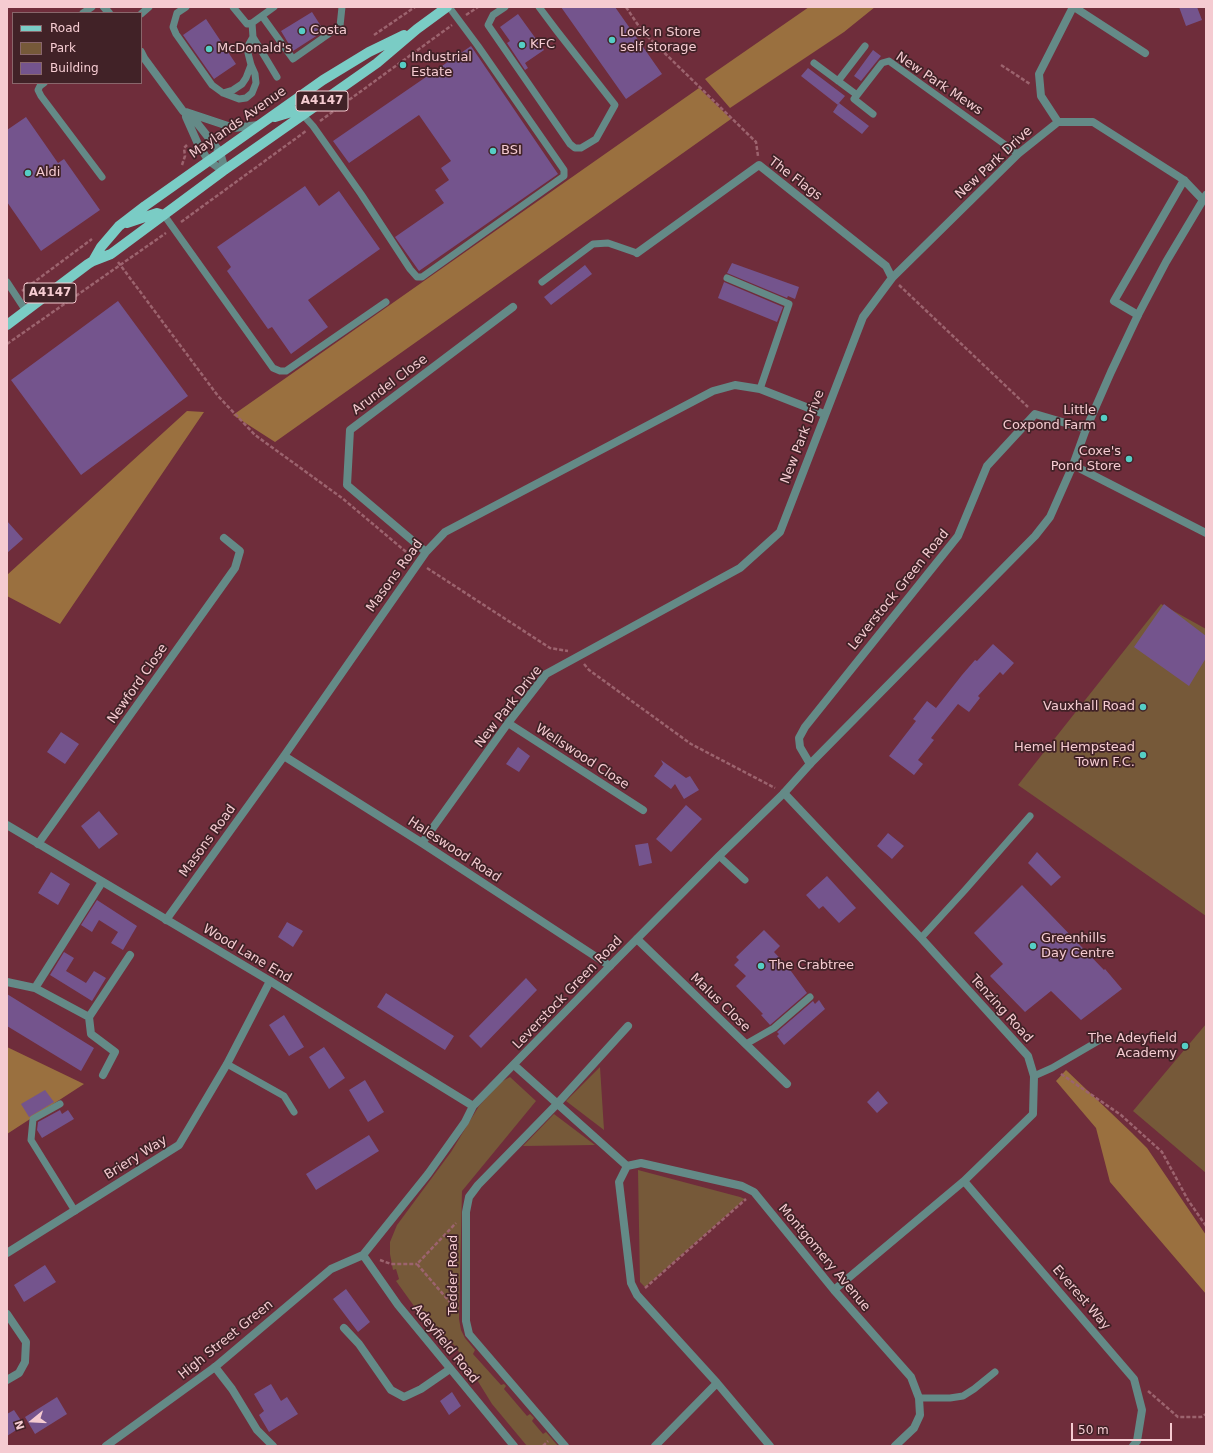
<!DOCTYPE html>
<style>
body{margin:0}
#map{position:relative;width:1213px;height:1453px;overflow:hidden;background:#6f2d3b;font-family:"DejaVu Sans",sans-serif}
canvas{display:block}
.frame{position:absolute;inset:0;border:8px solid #f5cbd1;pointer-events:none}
.legend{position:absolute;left:12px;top:12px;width:130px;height:72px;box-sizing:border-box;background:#412227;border:1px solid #89666b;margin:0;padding:5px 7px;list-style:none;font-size:12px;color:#f5cbd1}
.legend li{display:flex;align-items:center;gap:8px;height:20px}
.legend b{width:20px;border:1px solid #89666b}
.north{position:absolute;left:12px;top:1401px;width:40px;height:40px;-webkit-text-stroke:3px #412227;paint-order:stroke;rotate:252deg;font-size:11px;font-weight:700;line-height:16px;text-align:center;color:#f5cbd1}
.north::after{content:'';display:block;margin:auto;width:14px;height:18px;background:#f5cbd1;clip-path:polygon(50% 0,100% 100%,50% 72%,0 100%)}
.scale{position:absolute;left:1071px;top:1423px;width:101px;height:18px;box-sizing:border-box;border:2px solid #f5cbd1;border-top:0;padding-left:5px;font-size:12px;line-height:14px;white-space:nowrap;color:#f5cbd1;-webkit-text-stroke:3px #412227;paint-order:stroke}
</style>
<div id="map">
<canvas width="1213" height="1453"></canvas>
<div class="frame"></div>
<ul class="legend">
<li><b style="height:5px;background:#7accc5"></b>Road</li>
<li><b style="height:11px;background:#765939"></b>Park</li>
<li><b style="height:11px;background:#74548d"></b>Building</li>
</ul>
<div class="north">N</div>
<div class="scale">50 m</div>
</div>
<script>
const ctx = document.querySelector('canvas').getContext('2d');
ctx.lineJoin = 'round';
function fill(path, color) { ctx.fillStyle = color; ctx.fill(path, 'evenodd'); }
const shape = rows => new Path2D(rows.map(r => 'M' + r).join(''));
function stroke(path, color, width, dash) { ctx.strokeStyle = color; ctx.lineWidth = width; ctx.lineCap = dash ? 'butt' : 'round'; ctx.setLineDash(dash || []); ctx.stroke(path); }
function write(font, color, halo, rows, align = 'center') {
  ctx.font = font + ' "DejaVu Sans",sans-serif'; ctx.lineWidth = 3.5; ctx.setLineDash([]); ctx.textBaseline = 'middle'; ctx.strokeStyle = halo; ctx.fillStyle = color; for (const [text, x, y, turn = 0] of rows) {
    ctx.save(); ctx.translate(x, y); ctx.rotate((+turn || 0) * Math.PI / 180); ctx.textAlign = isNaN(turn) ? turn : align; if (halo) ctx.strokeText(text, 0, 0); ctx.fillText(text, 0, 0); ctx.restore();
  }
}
fill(shape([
 [1161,604,1206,629,1206,916,1018,785],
 [1206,1024,1206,1173,1133,1111],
 [600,1067,604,1130,566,1101],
 [510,1077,536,1101,462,1191,459,1319,461,1330,465,1338,475,1350,473,1354,501,1385,504,1384,506,1386,504,1389,527,1416,530,1414,534,1418,532,1421,543,1434,546,1432,558,1446,527,1446,492,1404,474,1375,455,1346,414,1306,396,1281,399,1279,396,1269,393,1270,390,1254,390,1242,397,1225,451,1152,479,1106,501,1082],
 [554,1114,595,1145,523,1146],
 [638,1170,740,1197,745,1199,645,1287,640,1282]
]), '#765939');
fill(shape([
 [809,7,875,7,844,32,730,108,705,79],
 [699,88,731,119,275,442,233,415],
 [187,411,204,412,60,624,7,596,7,575],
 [7,1047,84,1084,7,1134],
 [1066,1070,1132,1133,1147,1148,1206,1235,1206,1294,1110,1182,1096,1128,1056,1081]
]), '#9a703f');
fill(shape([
 [561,7,615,7,662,74,626,99],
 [1179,7,1197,7,1202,20,1186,26],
 [312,12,324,31,293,51,281,31],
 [518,14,544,50,525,63,528,68,525,70,507,43,510,41,500,27],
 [206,19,236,64,214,79,183,35],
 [471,46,558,174,419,271,395,237,444,203,435,190,449,180,441,168,451,161,419,115,349,163,333,141],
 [873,50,881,56,861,81,854,76],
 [808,68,845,96,839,103,869,126,862,134,833,112,839,103,838,105,801,76],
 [26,117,58,163,64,159,100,210,41,251,7,202,7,130],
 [305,186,319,206,339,191,380,249,308,300,328,327,291,354,272,327,268,329,227,271,231,267,217,247],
 [732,263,799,287,795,299,788,296,787,298,727,273],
 [585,265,592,274,551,305,544,297],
 [724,282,783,307,777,322,718,298],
 [118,301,188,396,81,475,11,380],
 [7,521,23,539,7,553],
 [1164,604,1206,636,1206,658,1189,686,1134,647],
 [993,644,1014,663,1003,675,1000,672,978,696,980,698,969,712,958,704,931,738,934,740,918,760,923,764,914,775,889,756,916,721,913,719,927,701,936,708,962,675,975,660,977,661],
 [61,732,79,744,65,764,47,752],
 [518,747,530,756,519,772,506,764],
 [661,760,686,778,690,776,699,790,684,799,675,784,671,789,654,776,663,764],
 [686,805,702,819,671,852,656,839],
 [99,811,118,834,99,849,81,826],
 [888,833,904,846,892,859,877,846],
 [648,843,652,863,639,866,635,845],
 [1037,852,1061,877,1051,886,1028,863],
 [51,872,70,884,58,905,38,893],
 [827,876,856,908,839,923,823,906,819,909,806,895],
 [1022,885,1104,970,1105,969,1122,989,1081,1020,1051,991,1025,1012,990,976,1003,964,974,933],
 [97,900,137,926,123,950,111,943,118,932,99,920,92,932,81,925],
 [287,922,303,931,293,947,278,937],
 [764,930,780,946,774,952,788,967,807,993,770,1025,761,1015,763,1014,736,986,746,976,734,965,739,960,736,957],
 [64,952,74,958,66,971,86,983,94,971,106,978,92,1001,50,975],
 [526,978,537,990,481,1048,469,1036],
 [386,993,454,1036,445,1050,377,1007],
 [7,994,94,1048,81,1071,7,1026],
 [819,1000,825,1009,784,1045,777,1036,779,1034,777,1032,813,1001,815,1004],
 [284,1015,304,1047,289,1056,269,1025],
 [324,1047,345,1078,329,1089,309,1057],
 [365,1080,384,1112,368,1122,349,1090],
 [45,1090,54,1102,29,1117,21,1104],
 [878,1091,888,1103,877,1113,867,1102],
 [60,1110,62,1114,68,1110,74,1119,42,1138,37,1130,38,1122],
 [369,1135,379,1151,316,1190,306,1174],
 [45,1265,56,1282,24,1302,14,1285],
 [346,1289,370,1322,358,1332,333,1299],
 [271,1384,281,1401,287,1397,298,1414,269,1432,259,1415,264,1411,254,1394],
 [452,1392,461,1406,449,1415,440,1401],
 [57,1397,67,1414,35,1434,25,1417],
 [14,1410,24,1425,7,1436,7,1414]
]), '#74548d');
stroke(shape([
 [626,7,642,31,756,142,758,156],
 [466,15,478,7],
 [374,35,415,7],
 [1001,65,1030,84],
 [320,121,452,25],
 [182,165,185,156,184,148,187,145],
 [181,222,306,131],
 [118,262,218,396,255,435,342,498,411,556],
 [899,285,1028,407],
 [22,291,92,239],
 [7,344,166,233],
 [427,568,550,648,568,651],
 [584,664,589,670,691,744,775,788],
 [1061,1074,1121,1115,1162,1152,1188,1200,1206,1226],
 [380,1260,391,1264,417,1264],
 [645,1288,746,1199],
 [455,1308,417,1264,456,1223],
 [1148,1391,1178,1417,1201,1417,1206,1414],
 [543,1446,548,1441]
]), '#9c636e', 2.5, [4, 2]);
stroke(shape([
 [186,7,177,13,173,27,176,34,212,85,223,93,239,99,246,98,252,93,256,83,255,74,251,65,248,53,249,44,253,37,252,23],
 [233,7,247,24,252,23,274,7],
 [505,7,493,15,488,25,570,144,575,148,581,148,596,139,615,105,557,31,539,7],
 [83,13,92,7],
 [141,14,149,7],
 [262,16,293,59,340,26,342,7],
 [253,37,277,77],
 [814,63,857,95],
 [838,81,865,46],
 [44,83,40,86,38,90,41,96,102,177],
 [223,93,233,90,242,84,246,78,251,65],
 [873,114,854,99,882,63,889,61,1018,154],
 [303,115,313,126,361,194,410,269,417,277,422,277,564,176,564,170,478,46,449,7],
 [164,215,273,368,280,371,286,371,386,302],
 [727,278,789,304,760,389],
 [7,282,26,311],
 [542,282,593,244,608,243,637,253],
 [719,856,745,880],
 [921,938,965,890,1030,816],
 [746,1044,774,1028,810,997],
 [227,1064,284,1096,294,1112],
 [1034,1076,1052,1068,1100,1040],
 [60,1104,33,1119,31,1140,75,1211],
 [919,1398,950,1398,963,1396,974,1389,995,1372]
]), '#648a87', 7);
stroke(shape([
 [104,7,109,13],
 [1074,7,1145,53],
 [141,52,144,58,183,111,197,123,220,152,225,170],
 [186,112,234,128,258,125],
 [186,117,198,144,208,160,223,171],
 [1058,122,1041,96,1039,74,1073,7],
 [637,253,759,165,886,266,892,278],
 [1138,315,1114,301,1184,180],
 [1073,465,1206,533],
 [426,552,347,485,350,430,513,307],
 [508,723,643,810],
 [284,756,422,843,610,966],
 [810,764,800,747,799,738,805,727,958,536,987,466,1035,414,1086,429],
 [784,793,921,938,1028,1056,1034,1076,1033,1114,964,1181,834,1290],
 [422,843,508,723,546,674,740,568,780,532,863,317,892,278,1018,154,1058,122,1093,122,1184,180,1203,200],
 [38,844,235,568,240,551,224,538],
 [102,882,35,988,89,1017,130,955],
 [166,920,284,756,426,552,445,532,713,391,735,385,760,389,824,414],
 [637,939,787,1084],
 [7,982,35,988],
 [89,1017,91,1034,115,1052,103,1075],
 [514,1065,627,1166],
 [964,1181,1134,1379,1142,1410,1137,1441,1133,1446],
 [7,1253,179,1145,227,1064,270,981],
 [7,1314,26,1342,25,1362,19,1373,7,1380],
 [344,1328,359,1344,391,1390,404,1397,421,1389,450,1369],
 [215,1367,232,1389,257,1430,273,1446],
 [565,1446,469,1334,466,1321,466,1212,469,1197,478,1185,557,1104,628,1026],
 [655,1446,717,1383],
 [770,1446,717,1383,637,1295,631,1283,619,1182,627,1166,641,1163,742,1186,754,1192,834,1290,911,1377,919,1398,920,1415,914,1428,895,1446]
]), '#648a87', 8);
stroke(shape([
 [7,825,270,981,473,1106],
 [363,1255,398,1305,514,1446],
 [106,1446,215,1367,331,1269,363,1255,428,1174,465,1122,473,1106,610,966,719,856,784,793,810,764,1035,536,1050,517,1073,465,1086,429,1111,372,1138,315,1166,262,1206,195]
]), '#648a87', 8);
stroke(shape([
 [275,117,295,111,303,115],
 [127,223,157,213,164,215],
 [93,261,101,247,119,226,145,206,323,80,369,52,404,35],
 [7,325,88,264,93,261,111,254,223,171,377,63,417,29,447,7]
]), '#7accc5', 10);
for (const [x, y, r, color] of [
 [302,31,4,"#55cec5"],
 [612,40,4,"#55cec5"],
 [522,45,4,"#55cec5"],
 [209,49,4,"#55cec5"],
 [403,65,4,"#55cec5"],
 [493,151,4,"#55cec5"],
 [28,173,4,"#55cec5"],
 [1104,418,4,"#55cec5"],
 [1129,459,4,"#55cec5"],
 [1143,707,4,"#55cec5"],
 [1143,755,4,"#55cec5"],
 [1033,946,4,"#55cec5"],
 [761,966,4,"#55cec5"],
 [1185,1046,4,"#55cec5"]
]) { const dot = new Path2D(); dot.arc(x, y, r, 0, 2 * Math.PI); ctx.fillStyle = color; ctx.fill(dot); stroke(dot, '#412227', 1.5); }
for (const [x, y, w] of [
 [322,101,52],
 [50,293,52]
]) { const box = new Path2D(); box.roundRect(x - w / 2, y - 10, w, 20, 3); ctx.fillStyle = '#412227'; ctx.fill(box); stroke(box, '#f5cbd1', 1); }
write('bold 12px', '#f5cbd1', null, [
 ["A4147",322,101],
 ["A4147",50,293]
]);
write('13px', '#f5cbd1', '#412227', [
 ["Costa",310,31],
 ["Lock n Store",620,33],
 ["self storage",620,48],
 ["KFC",530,45],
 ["McDonald's",217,49],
 ["Industrial",411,58],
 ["Estate",411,73],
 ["BSI",501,151],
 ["Aldi",36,173],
 ["Little",1096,411,"right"],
 ["Coxpond Farm",1096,426,"right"],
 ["Coxe's",1121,452,"right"],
 ["Pond Store",1121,467,"right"],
 ["Vauxhall Road",1135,707,"right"],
 ["Hemel Hempstead",1135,748,"right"],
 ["Town F.C.",1135,763,"right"],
 ["Greenhills",1041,939],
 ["Day Centre",1041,954],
 ["The Crabtree",769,966],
 ["The Adeyfield",1177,1039,"right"],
 ["Academy",1177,1054,"right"]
], 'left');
write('13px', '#f5cbd1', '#412227', [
 ["New Park Mews",939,84,34],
 ["Maylands Avenue",238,123,-35],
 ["New Park Drive",994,163,-43],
 ["The Flags",795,179,37],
 ["Arundel Close",390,385,-37],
 ["New Park Drive",803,437,-69],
 ["Masons Road",395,576,-54],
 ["Leverstock Green Road",899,590,-51],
 ["Newford Close",138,684,-55],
 ["New Park Drive",509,707,-52],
 ["Wellswood Close",582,757,33],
 ["Masons Road",208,841,-54],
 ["Haleswood Road",454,850,33],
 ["Wood Lane End",247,954,31],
 ["Leverstock Green Road",568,993,-46],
 ["Malus Close",720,1003,44],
 ["Tenzing Road",1001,1009,48],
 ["Briery Way",136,1158,-32],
 ["Montgomery Avenue",824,1258,50],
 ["Tedder Road",454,1275,-90],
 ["Everest Way",1081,1298,49],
 ["High Street Green",226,1340,-39],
 ["Adeyfield Road",445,1344,51]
]);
</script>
